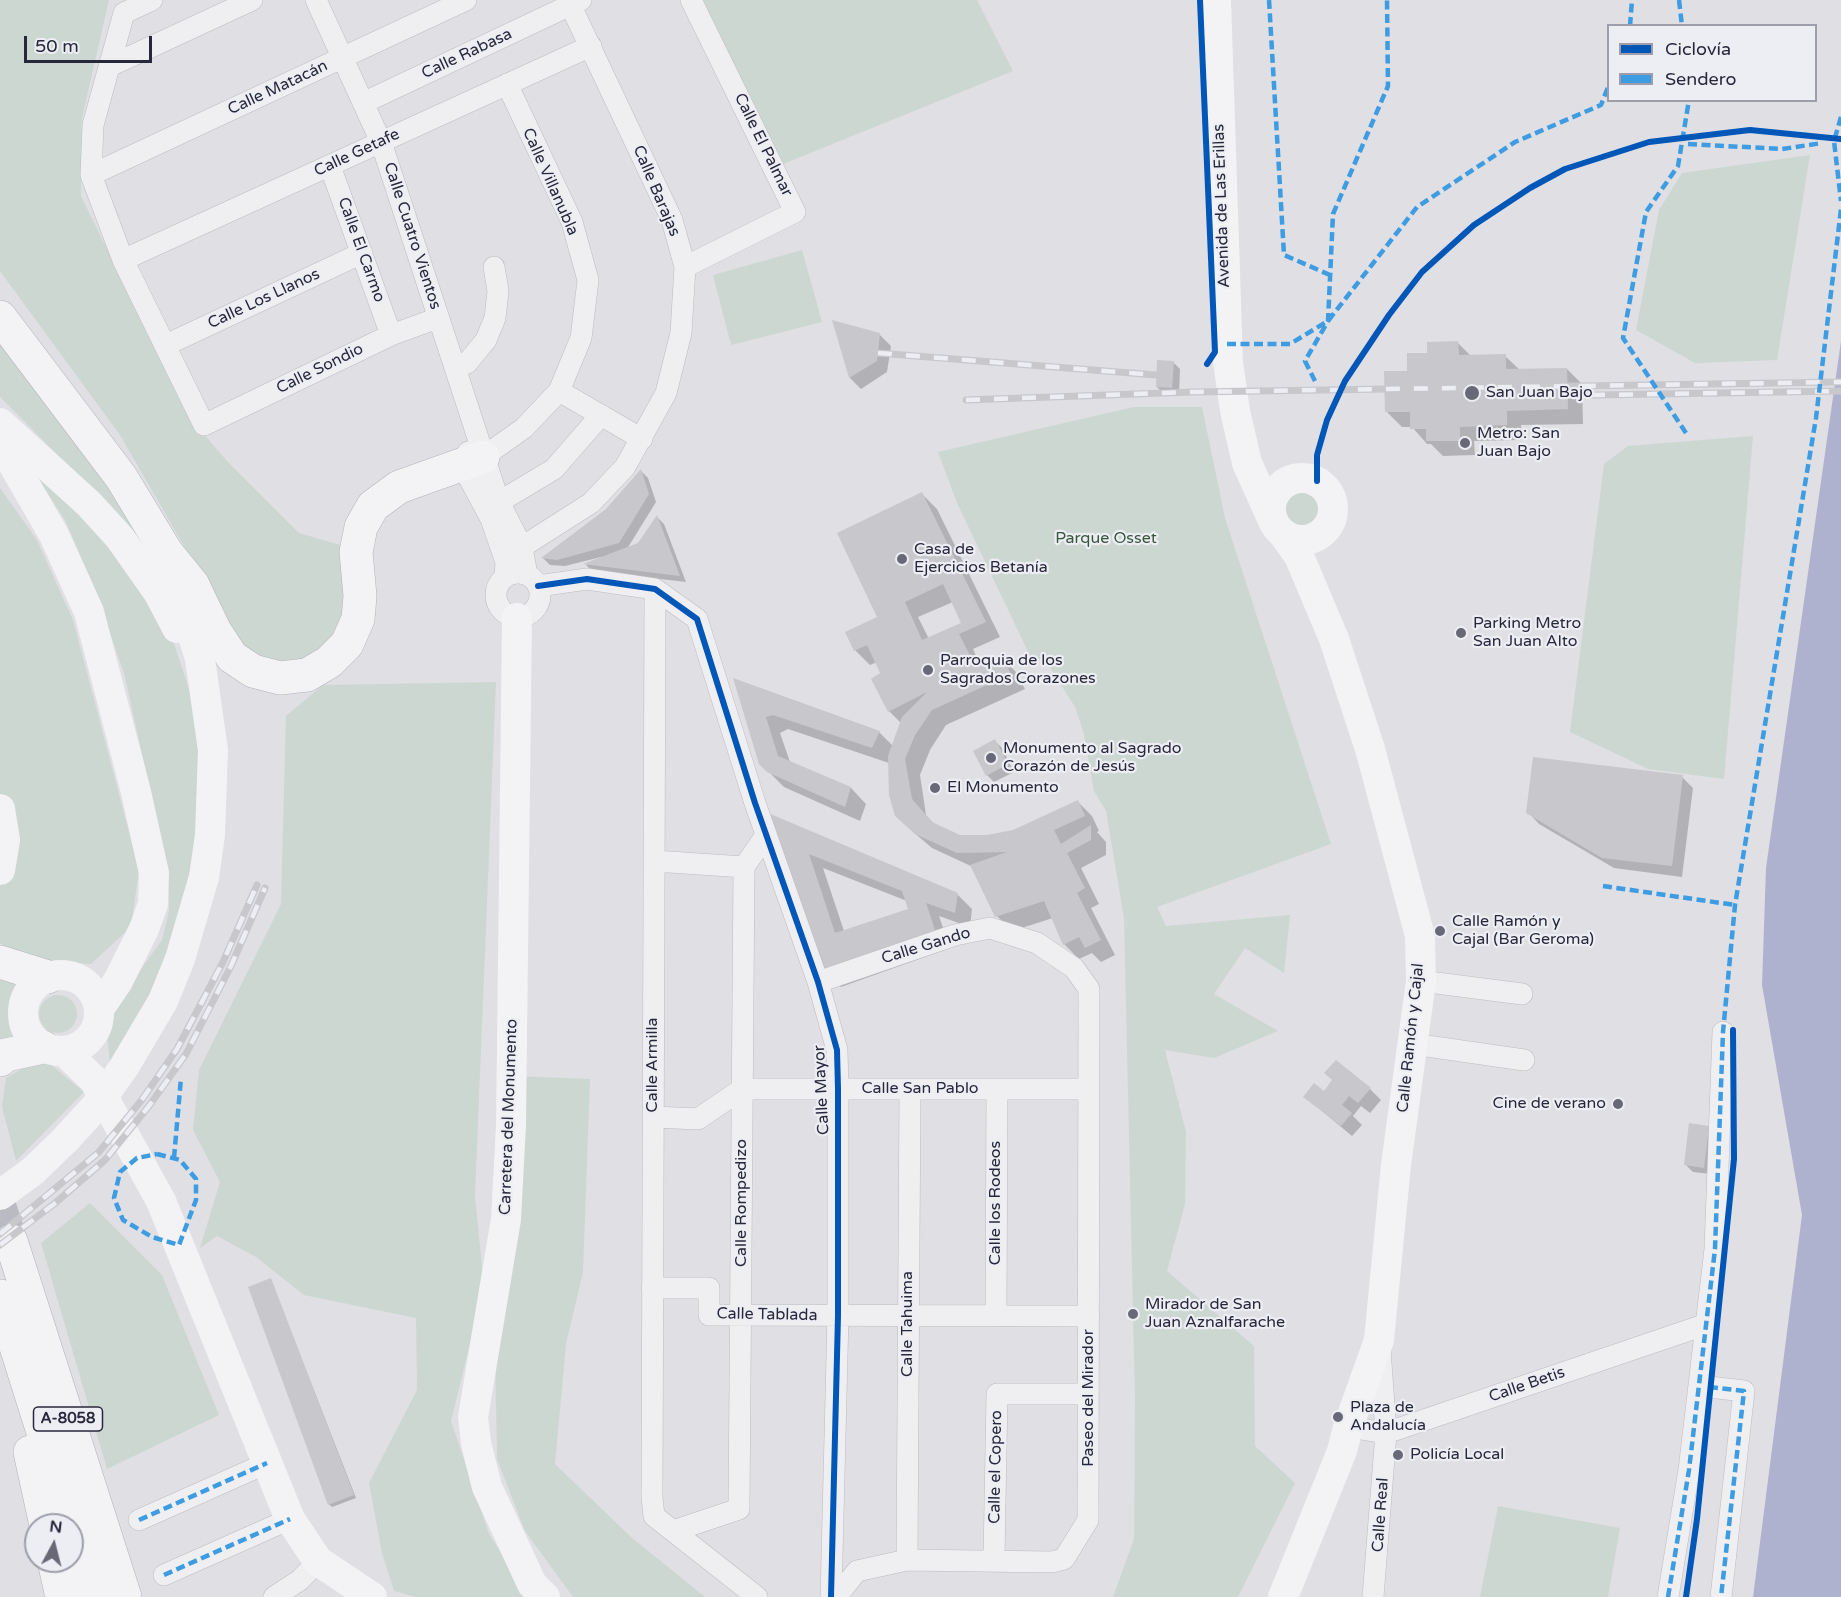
<!DOCTYPE html>
<meta charset="utf-8">
<style>
body{margin:0}
#map{position:relative;width:1841px;height:1597px;overflow:hidden;background:#dfdfe4;font-family:"Varela Round",sans-serif}
canvas{display:block}
.legend{position:absolute;left:1607px;top:24px;width:210px;height:78px;box-sizing:border-box;background:#ededf4;border:2px solid #9e9eaa;margin:0;padding:8px 10px;list-style:none;font-size:18px;color:#28283c}
.legend li{display:flex;align-items:center;gap:12px;height:30px}
.legend b{width:30px;border:2px solid #9e9eaa}
.north{position:absolute;left:24px;top:1513px;width:60px;height:60px;box-sizing:border-box;background:#ededf4;border:2px solid #9e9eaa;border-radius:50%;rotate:7deg;font-size:16px;font-weight:700;line-height:24px;text-align:center;color:#28283c}
.north::after{content:'';display:block;margin:auto;width:21px;height:27px;background:#686877;clip-path:polygon(50% 0,100% 100%,50% 72%,0 100%)}
.scale{position:absolute;left:24px;top:36px;width:128px;height:27px;box-sizing:border-box;border:3px solid #28283c;border-top:0;padding-left:8px;font-size:18px;line-height:21px;white-space:nowrap;color:#28283c;-webkit-text-stroke:4px #ededf4;paint-order:stroke}
</style>
<div id="map">
<canvas width="1841" height="1597"></canvas>
<ul class="legend">
<li><b style="height:8px;background:#0057b8"></b>Ciclovía</li>
<li><b style="height:8px;background:#3d9ce2"></b>Sendero</li>
</ul>
<div class="north">N</div>
<div class="scale">50 m</div>
</div>
<script>
const ctx = document.querySelector('canvas').getContext('2d');
ctx.lineJoin = 'round';
function fill(path, color) { ctx.fillStyle = color; ctx.fill(path, 'evenodd'); }
const shape = rows => new Path2D(rows.map(r => 'M' + r).join(''));
function stroke(path, color, width, dash) { ctx.strokeStyle = color; ctx.lineWidth = width; ctx.lineCap = dash ? 'butt' : 'round'; ctx.setLineDash(dash || []); ctx.stroke(path); }
function write(font, color, halo, rows, align = 'center') {
  ctx.font = font + ' "Varela Round",sans-serif'; ctx.lineWidth = 4.5; ctx.setLineDash([]); ctx.textBaseline = 'middle'; ctx.strokeStyle = halo; ctx.fillStyle = color; for (const [text, x, y, turn = 0] of rows) {
    ctx.save(); ctx.translate(x, y); ctx.rotate((+turn || 0) * Math.PI / 180); ctx.textAlign = isNaN(turn) ? turn : align; if (halo) ctx.strokeText(text, 0, 0); ctx.fillText(text, 0, 0); ctx.restore();
  }
}
fill(shape([
 [0,0,109,0,82,118,81,196,190,418,227,461,299,533,347,547,347,629,298,666,259,659,232,637,200,574,120,435,0,271],
 [703,0,977,0,1013,71,783,164],
 [1810,155,1777,360,1695,363,1636,330,1659,210,1682,173],
 [802,250,822,322,731,345,713,275],
 [0,338,113,484,145,543,0,397],
 [1134,407,1202,407,1225,518,1331,844,1157,907,1166,926,1290,915,1284,973,1245,948,1214,994,1278,1031,1214,1058,1165,1050,1186,1132,1185,1204,1167,1271,1254,1346,1255,1446,1295,1483,1238,1597,1113,1597,1134,1539,1135,1399,1124,918,1106,811,1094,791,1084,734,1075,707,1044,658,1033,662,957,503,938,452],
 [1753,436,1724,779,1648,769,1570,732,1604,464,1628,446],
 [29,465,98,527,171,635,192,698,200,747,195,858,173,943,146,1005,110,1062,107,1033,112,1009,162,940,169,911,168,871,124,673,91,580,65,520],
 '1278 509a24 24 0 1 1 48 0a24 24 0 1 1-48 0Z',
 [0,488,37,540,73,620,139,870,131,927,91,964,22,959,0,943],
 [496,682,475,1196,484,1286,451,1421,489,1534,530,1597,416,1597,394,1591,382,1553,369,1483,417,1390,416,1318,304,1295,256,1257,217,1236,200,1248,220,1182,193,1130,199,1070,281,904,286,716,323,685],
 [0,975,15,985,9,1019,16,1041,0,1043],
 '39 1014a19 19 0 1 1 38 0a19 19 0 1 1-38 0Z',
 [42,1057,84,1092,16,1161,2,1107,6,1078],
 [512,1076,590,1079,583,1272,566,1344,555,1464,631,1537,705,1597,573,1597,525,1531,497,1459,495,1349],
 [90,1203,162,1275,219,1415,107,1469,41,1243],
 [1498,1506,1620,1528,1608,1597,1480,1597]
]), '#cdd7d1');
fill(shape([
 [1841,341,1841,1597,1753,1597,1802,1215,1762,985,1766,868]
]), '#afb2ce');
fill(shape([
 [834,322,880,335,891,346,887,372,861,389,850,378],
 [1458,343,1471,356,1505,356,1520,370,1567,369,1582,384,1583,424,1521,425,1521,440,1474,441,1475,455,1443,456,1431,444,1427,444,1412,427,1402,427,1387,412,1409,372,1429,354],
 [1173,362,1180,369,1179,395,1164,394,1157,387],
 [641,471,648,478,656,502,627,549,639,544,658,518,664,524,686,582,592,571,586,565,601,559,601,557,565,566,550,565,543,558,607,511],
 [922,494,937,509,1000,637,973,649,981,666,1000,656,1015,671,1025,689,946,725,930,750,920,775,926,815,935,825,959,836,987,837,1014,832,1077,801,1092,816,1099,831,1097,832,1106,842,1106,855,1081,868,1099,904,1091,908,1115,955,1101,962,1092,953,1079,959,1064,944,1053,918,1012,931,997,916,973,867,932,848,912,831,889,763,788,729,780,733,790,762,851,788,866,804,860,821,784,787,761,764,735,680,879,732,893,746,901,723,889,711,882,674,877,662,870,665,855,650,879,618],
 [953,602,963,623,929,639,918,617],
 [995,741,1002,748,1014,772,994,782,987,775],
 [1682,777,1693,788,1682,877,1614,868,1539,824,1528,812],
 [770,816,957,894,972,909,970,927,939,916,950,948,841,987,826,972],
 [823,868,907,901,910,910,844,931],
 [1370,1089,1381,1100,1370,1113,1361,1106,1353,1116,1362,1125,1352,1136,1305,1097],
 [1709,1127,1716,1135,1711,1174,1693,1172,1686,1165],
 [271,1280,356,1498,332,1507,329,1504]
]), '#0003');
fill(shape([
 [832,320,880,333,877,361,849,378],
 [1458,341,1459,355,1506,354,1506,369,1567,368,1568,409,1507,411,1507,425,1460,427,1460,441,1426,441,1426,429,1410,429,1410,412,1385,412,1384,371,1407,371,1407,353,1427,353,1427,342],
 [1157,360,1174,361,1172,388,1156,387],
 [641,469,649,494,619,543,557,560,541,558,606,509],
 [922,492,986,622,959,634,976,667,1000,654,1011,674,932,710,915,735,905,759,912,799,932,822,960,835,987,835,1013,830,1078,800,1085,816,1054,830,1061,844,1091,825,1091,840,1067,853,1085,888,1077,893,1101,940,1085,948,1079,937,1063,945,1044,901,995,917,970,865,1007,852,957,853,915,834,895,816,889,795,888,756,902,717,927,692,888,712,871,679,880,673,867,645,854,651,845,632,877,617,837,533],
 [943,584,961,623,922,640,905,602],
 [657,515,680,576,583,564,638,543],
 [733,678,880,731,872,748,773,715,766,717,778,756,851,787,845,807,767,772,759,764],
 [995,739,1008,764,986,776,973,751],
 [1533,757,1683,775,1672,866,1602,858,1526,813],
 [768,813,958,893,955,913,926,903,936,933,824,973],
 [809,854,902,891,908,909,835,933],
 [1336,1060,1371,1088,1358,1103,1349,1096,1342,1105,1352,1113,1341,1126,1303,1097,1314,1083,1324,1091,1332,1080,1324,1073],
 [1689,1123,1709,1126,1704,1168,1684,1165],
 [271,1278,354,1495,328,1505,248,1287]
]), '#c7c7cc');
stroke(shape([
 [0,1207,11,1241]
]), '#babac2', 33, [33, 16]);
const street = shape([
 [152,0,124,13,93,125,91,175,123,260,204,425,391,335,438,318],
 [316,0,381,142,499,502,522,547,527,575],
 [112,65,252,0],
 [363,103,581,0],
 [330,166,391,335],
 [91,175,466,0],
 [123,260,591,46],
 [685,267,795,212,691,0],
 [166,345,362,253],
 [455,368,467,363,486,340,495,318,498,291,494,267],
 [559,391,642,439],
 [468,452,469,478,491,519,506,562,505,577],
 [483,457,524,428,559,391,581,338,588,280,572,222,507,84],
 [499,502,554,469,601,415],
 [522,547,591,503,625,467,666,393,681,333,685,267,672,220,568,0],
 '496 595a22 22 0 1 1 44 0a22 22 0 1 1-44 0Z',
 [538,586,587,579,655,589,697,619,755,803,818,982,837,1050,838,1089,838,1316,831,1597],
 [655,589,652,1497,654,1516,757,1597],
 [654,861,744,867],
 [1421,981,1522,994],
 [818,982,955,935,990,928,1037,943,1074,968,1089,989,1088,1520,1064,1559,1052,1562,907,1560,857,1571,836,1597],
 [1413,1044,1524,1060],
 [653,1117,698,1119,742,1089,1089,1089],
 [652,1288,709,1288,709,1315,1089,1316],
 [996,1316,997,1089],
 [1709,1387,1744,1391,1721,1597],
 [1348,1427,1386,1433,1704,1325],
 [139,1520,267,1463],
 [673,1531,739,1509,744,867,766,835],
 [907,1560,910,1089],
 [994,1560,997,1394,1088,1394],
 [164,1575,290,1519],
 [274,1597,300,1580,318,1561],
 [1373,1597,1386,1433,1380,1349],
 [1668,1597,1689,1470,1715,1249,1723,1032]
]);
const highway = shape([
 [0,317,121,477,167,553,193,585,215,631,232,657,253,671,280,678,307,675,329,662,347,644,358,619,360,596,356,552,361,527,373,506,399,487,483,457],
 [0,962,48,977],
 [0,1060,6,1055,43,1047],
 [11,1241,125,1597],
 [0,1296,95,1597],
 [30,1452,46,1525],
 [54,1561,62,1597]
]);
stroke(street, '#bcbcc1', 22);
stroke(highway, '#b2b2b9', 34);
stroke(street, '#efeff1', 21);
stroke(shape([
 [1216,0,1228,362,1235,411,1247,463,1274,523],
 [0,423,89,504,120,538,158,592,177,628],
 [0,448,13,464,54,535,89,612,136,792,154,873,153,904,144,929,118,981,99,1009],
 '1271 509a31 31 0 1 1 62 0a31 31 0 1 1-62 0Z',
 [174,573,200,659,213,750,210,835,204,877],
 [517,618,511,1125,506,1219,473,1417,476,1443,487,1487,532,1584,545,1597],
 [0,809,5,840,0,870],
 '23 1013a38 38 0 1 1 76 0a38 38 0 1 1-76 0Z',
 [64,1051,94,1080,161,1201,290,1519,318,1561,372,1597],
 [1283,1597,1342,1451,1348,1427,1379,1340,1396,1165,1421,981,1420,936,1370,749,1334,639,1299,556,1284,535]
]), '#f3f3f5', 30);
stroke(highway, '#f3f3f5', 33);
const rail = shape([
 [878,353,1156,375],
 [1535,396,1841,391],
 [966,400,1193,392,1841,382],
 [0,1234,98,1153,141,1101,177,1049,223,962,257,885],
 [0,1245,54,1204,105,1160,149,1106,186,1054,231,966,265,888]
]);
stroke(rail, '#c8c8cc', 7);
stroke(rail, '#ededf4', 4.5, [14]);
stroke(shape([
 [0,1195,33,1171,65,1140,98,1104,124,1067,163,1001,180,959,204,877]
]), '#f3f3f5', 30);
stroke(shape([
 [1269,0,1284,255,1330,275],
 [1679,0,1682,26],
 [1630,26,1632,0],
 [1841,117,1834,141,1841,201],
 [1688,144,1782,149,1822,143],
 [1227,344,1290,344,1328,321,1417,207,1515,142,1601,105,1608,87],
 [1315,381,1305,361,1328,321,1333,214,1388,86,1387,0],
 [1686,433,1623,338,1646,212,1678,166,1689,100],
 [1603,886,1735,905],
 [157,1154,180,1160,196,1179,196,1200,179,1245,152,1237,123,1220,114,1198,120,1172,137,1158,157,1154],
 [174,1158,181,1078],
 [1709,1387,1744,1391,1721,1597],
 [139,1520,267,1463],
 [164,1575,290,1519],
 [1668,1597,1689,1470,1715,1249,1723,1032,1735,905,1816,418,1841,209]
]), '#3d9ce2', 4.5, [9, 4.5]);
stroke(shape([
 [1200,0,1215,352,1207,364],
 [1317,481,1317,455,1327,420,1345,381,1389,315,1422,272,1474,225,1530,188,1565,169,1649,142,1750,130,1841,139],
 [538,586,587,579,655,589,697,619,755,803,818,982,837,1050,838,1089,838,1316,831,1597],
 [1686,1597,1697,1519,1734,1159,1733,1030]
]), '#0057b8', 6);
for (const [x, y, r, color] of [
 [1472,393,8,"#686877"],
 [1465,443,6,"#686877"],
 [902,559,6,"#686877"],
 [1461,633,6,"#686877"],
 [928,670,6,"#686877"],
 [991,758,6,"#686877"],
 [935,788,6,"#686877"],
 [1440,931,6,"#686877"],
 [1618,1104,6,"#686877"],
 [1133,1314,6,"#686877"],
 [1338,1417,6,"#686877"],
 [1398,1455,6,"#686877"]
]) { const dot = new Path2D(); dot.arc(x, y, r, 0, 2 * Math.PI); ctx.fillStyle = color; ctx.fill(dot); stroke(dot, '#ededf4', 2); }
for (const [x, y, w] of [
 [68,1419,69]
]) { const box = new Path2D(); box.roundRect(x - w / 2, y - 12, w, 24, 4.5); ctx.fillStyle = '#ededf4'; ctx.fill(box); stroke(box, '#28283c', 1.5); }
write('bold 15px', '#28283c', null, [
 ["A-8058",68,1419]
]);
write('16px', '#28283c', '#ededf4', [
 ["Calle Rabasa",467,54,-25],
 ["Calle Matacán",278,88,-25],
 ["Calle El Palmar",763,145,64],
 ["Calle Getafe",357,153,-25],
 ["Calle Villanubla",550,182,66],
 ["Calle Barajas",656,191,67],
 ["Avenida de Las Erillas",1222,206,-92],
 ["Calle Cuatro Vientos",412,236,72],
 ["Calle El Carmo",361,250,70],
 ["Calle Los Llanos",264,299,-25],
 ["Calle Sondio",320,369,-26],
 ["Calle Gando",926,946,-17],
 ["Calle Ramón y Cajal",1411,1038,-84],
 ["Calle Armilla",653,1065,-90],
 ["Calle San Pablo",920,1089],
 ["Calle Mayor",822,1090,-93],
 ["Carretera del Monumento",509,1117,-88],
 ["Calle Rompedizo",742,1203,-90],
 ["Calle los Rodeos",996,1203,-90],
 ["Calle Tablada",767,1315,1],
 ["Calle Tahuima",908,1324,-90],
 ["Calle Betis",1527,1385,-19],
 ["Paseo del Mirador",1089,1398,-90],
 ["Calle el Copero",996,1467,-89],
 ["Calle Real",1381,1515,-86]
]);
write('16px', '#28283c', '#ededf4', [
 ["San Juan Bajo",1486,393],
 ["Metro: San",1477,434],
 ["Juan Bajo",1477,452],
 ["Casa de",914,550],
 ["Ejercicios Betanía",914,568],
 ["Parking Metro",1473,624],
 ["San Juan Alto",1473,642],
 ["Parroquia de los",940,661],
 ["Sagrados Corazones",940,679],
 ["Monumento al Sagrado",1003,749],
 ["Corazón de Jesús",1003,767],
 ["El Monumento",947,788],
 ["Calle Ramón y",1452,922],
 ["Cajal (Bar Geroma)",1452,940],
 ["Cine de verano",1606,1104,"right"],
 ["Mirador de San",1145,1305],
 ["Juan Aznalfarache",1145,1323],
 ["Plaza de",1350,1408],
 ["Andalucía",1350,1426],
 ["Policía Local",1410,1455]
], 'left');
write('16px', '#36573c', '#ededf4', [
 ["Parque Osset",1106,539]
]);
</script>
